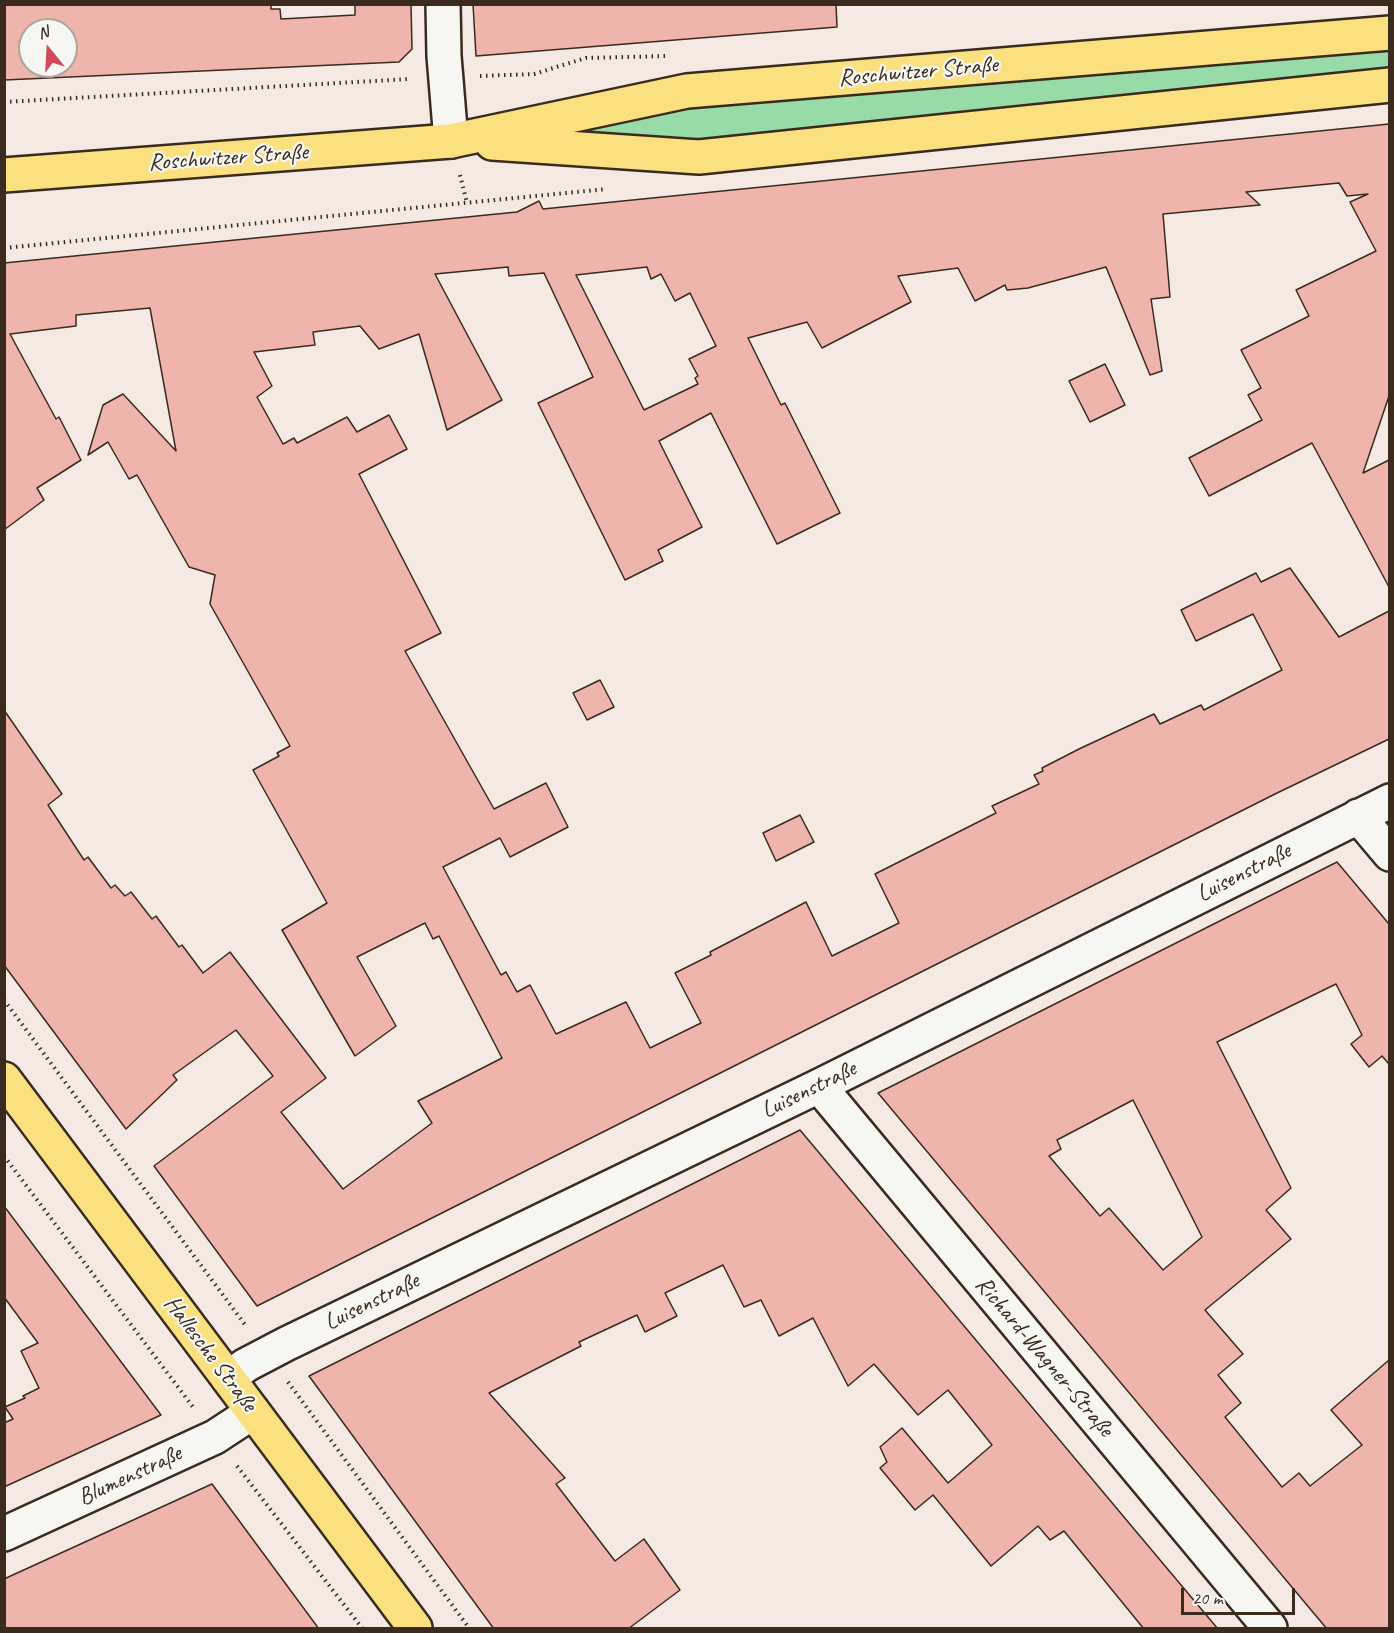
<!DOCTYPE html>
<meta charset="utf-8">
<style>
body{margin:0}
#map{position:relative;width:1394px;height:1633px;overflow:hidden;background:#f5e9e4;font-family:Caveat,sans-serif}
canvas{display:block}
.frame{position:absolute;inset:0;border:6px solid #3b2a1e;pointer-events:none}
.north{position:absolute;left:18px;top:18px;width:60px;height:60px;box-sizing:border-box;background:#f6f6f2;border:2px solid #aba49d;border-radius:50%;rotate:342deg;font-size:16px;font-weight:700;line-height:24px;text-align:center;color:#3b2a1e}
.north::after{content:'';display:block;margin:auto;width:21px;height:27px;background:#d1495b;clip-path:polygon(50% 0,100% 100%,50% 72%,0 100%)}
.scale{position:absolute;left:1181px;top:1588px;width:114px;height:27px;box-sizing:border-box;border:3px solid #3b2a1e;border-top:0;padding-left:8px;font-size:18px;line-height:21px;white-space:nowrap;color:#3b2a1e;-webkit-text-stroke:4px #f6f6f2;paint-order:stroke}
</style>
<div id="map">
<canvas width="1394" height="1633"></canvas>
<div class="frame"></div>
<div class="north">N</div>
<div class="scale">20 m</div>
</div>
<script>
const ctx = document.querySelector('canvas').getContext('2d');
ctx.lineJoin = 'round';
function fill(path, color) { ctx.fillStyle = color; ctx.fill(path, 'evenodd'); }
const shape = rows => new Path2D(rows.map(r => 'M' + r).join(''));
function stroke(path, color, width, dash) { ctx.strokeStyle = color; ctx.lineWidth = width; ctx.lineCap = dash ? 'butt' : 'round'; ctx.setLineDash(dash || []); ctx.stroke(path); }
function write(font, color, halo, rows, align = 'center') {
  ctx.font = font + ' Caveat,sans-serif'; ctx.lineWidth = 4.5; ctx.setLineDash([]); ctx.textBaseline = 'middle'; ctx.strokeStyle = halo; ctx.fillStyle = color; for (const [text, x, y, turn = 0] of rows) {
    ctx.save(); ctx.translate(x, y); ctx.rotate((+turn || 0) * Math.PI / 180); ctx.textAlign = isNaN(turn) ? turn : align; if (halo) ctx.strokeText(text, 0, 0); ctx.fillText(text, 0, 0); ctx.restore();
  }
}
fill(shape([
 [1389,45,1389,70,716,139,563,131,684,102]
]), '#97dca8');
const building = shape([
 [4,4,271,4,271,9,280,9,281,19,355,15,355,4,411,4,412,49,399,62,4,80,4,4],
 [30,30,66,30,66,66,30,66,30,30],
 [473,4,836,4,837,27,476,56,473,4],
 [1389,124,1389,396,1363,473,1389,460,1389,587,1312,443,1209,496,1189,458,1262,420,1248,395,1261,388,1241,350,1309,316,1296,290,1376,251,1350,202,1368,194,1347,196,1339,183,1246,192,1260,205,1163,214,1170,297,1151,299,1162,371,1150,375,1106,267,1028,288,1007,290,1005,285,975,301,958,268,898,276,911,302,822,348,807,322,748,338,781,405,785,403,840,513,777,544,711,413,659,441,702,527,658,550,663,561,625,580,538,403,593,377,544,273,509,276,508,267,435,274,502,400,447,430,419,334,379,349,360,326,313,332,315,345,254,352,272,386,257,397,283,444,294,438,297,443,347,417,357,432,389,415,407,449,359,474,441,633,405,651,494,809,546,783,568,827,510,857,500,838,443,867,501,975,506,972,517,992,530,985,556,1034,626,1002,650,1048,701,1023,675,973,711,955,710,952,806,902,832,956,899,923,875,874,996,813,992,806,1039,784,1034,775,1043,771,1042,768,1079,749,1154,714,1160,724,1201,705,1204,710,1282,670,1253,614,1196,641,1181,610,1256,573,1261,582,1290,568,1339,637,1389,611,1389,739,1275,794,257,1306,154,1166,273,1076,236,1030,173,1075,177,1080,126,1129,4,965,4,710,62,794,48,805,84,860,88,857,111,888,115,885,125,896,131,892,152,919,156,916,179,947,182,945,203,973,230,952,326,1078,281,1112,343,1189,432,1123,418,1101,502,1058,439,936,433,939,425,923,357,957,396,1026,355,1056,282,930,327,903,253,770,279,756,277,753,290,746,210,604,215,575,189,567,137,475,129,479,108,442,88,455,103,405,123,394,176,451,150,308,76,315,76,326,10,334,56,419,59,417,81,460,37,488,44,500,4,530,4,263,517,212,539,201,543,209,1389,124],
 [647,267,651,279,661,274,675,301,690,293,716,346,689,359,698,376,695,378,698,384,644,410,576,275,647,267],
 [1105,364,1125,405,1090,422,1069,381,1105,364],
 [600,680,614,707,587,720,573,693,600,680],
 [800,815,814,842,776,861,763,833,800,815],
 [1337,862,1389,924,1389,1064,1382,1056,1369,1067,1351,1044,1362,1035,1336,984,1217,1042,1291,1188,1266,1210,1291,1239,1205,1310,1243,1354,1218,1375,1241,1403,1225,1417,1282,1487,1299,1473,1310,1486,1362,1445,1331,1410,1389,1360,1389,1629,1327,1629,878,1093,1337,862],
 [1133,1100,1202,1237,1163,1270,1109,1208,1100,1216,1049,1156,1061,1149,1057,1140,1133,1100],
 [800,1130,1134,1529,1218,1629,1144,1629,1064,1531,1050,1540,1038,1526,991,1566,933,1495,915,1510,880,1468,887,1462,880,1447,902,1428,948,1483,992,1445,948,1390,918,1415,874,1364,848,1386,813,1318,779,1336,761,1300,744,1307,723,1265,665,1293,677,1316,645,1332,637,1315,579,1342,581,1346,489,1393,565,1478,556,1484,615,1561,644,1539,680,1590,628,1629,494,1629,309,1376,800,1130],
 [4,1206,161,1415,4,1487,4,1423,13,1419,5,1407,25,1398,23,1396,39,1388,21,1351,38,1343,4,1297,4,1206],
 [212,1484,319,1629,4,1629,4,1579,212,1484]
]);
fill(building, '#efb4ab');
stroke(building, '#3b2a1e', 1.5);
const minor = shape([
 [443,4,444,56,451,141],
 [1358,816,1390,854],
 [819,1086,1270,1628],
 [228,1378,246,1365,286,1344,819,1086,1390,801],
 [4,1534,215,1437,253,1412]
]);
const major = shape([
 [492,143,699,157,1390,85],
 [4,175,451,141,687,91,1390,33],
 [4,1079,415,1628]
]);
stroke(minor, '#3b2a1e', 38);
stroke(major, '#3b2a1e', 38);
stroke(shape([
 [480,76,534,74,586,58,668,56],
 [4,102,409,79],
 [460,175,467,203],
 [4,248,607,189],
 [4,1000,246,1326],
 [4,1156,193,1407],
 [288,1382,469,1628],
 [237,1466,362,1628]
]), '#3b2a1e', 4, [1.5, 4.5]);
stroke(minor, '#f6f6f2', 33);
stroke(major, '#fbe080', 33);
write('24px', '#3b2a1e', '#f6f6f2', [
 ["Roschwitzer Straße",918,72,-5],
 ["Roschwitzer Straße",228,158,-4],
 ["Luisenstraße",1244,873,-27],
 ["Luisenstraße",809,1090,-26],
 ["Luisenstraße",372,1302,-26],
 ["Hallesche Straße",210,1354,53],
 ["Richard-Wagner-Straße",1044,1357,50],
 ["Blumenstraße",130,1476,-25]
]);
</script>
